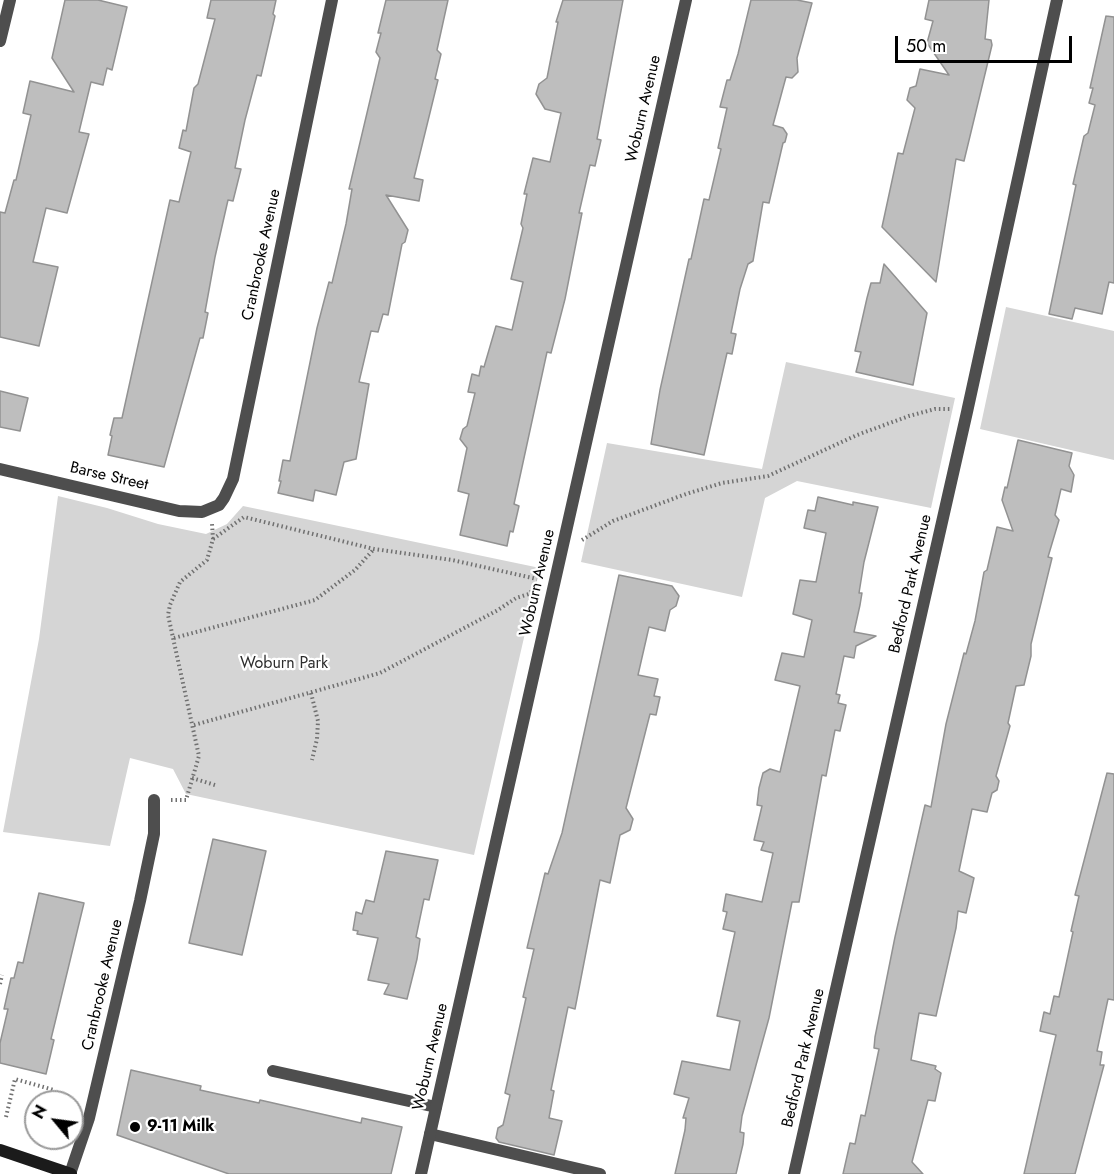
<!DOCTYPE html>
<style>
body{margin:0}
#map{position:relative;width:1114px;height:1174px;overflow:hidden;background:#fff;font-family:Jost,sans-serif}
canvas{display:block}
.north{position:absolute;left:24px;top:1090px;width:60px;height:60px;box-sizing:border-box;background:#fff;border:2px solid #999;border-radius:50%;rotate:299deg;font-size:16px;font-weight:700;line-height:24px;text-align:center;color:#000}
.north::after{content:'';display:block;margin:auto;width:21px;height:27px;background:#000;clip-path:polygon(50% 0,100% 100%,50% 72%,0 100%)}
.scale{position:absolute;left:895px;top:36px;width:177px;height:27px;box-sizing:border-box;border:3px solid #000;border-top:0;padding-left:8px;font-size:18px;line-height:21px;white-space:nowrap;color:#000;-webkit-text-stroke:4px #fff;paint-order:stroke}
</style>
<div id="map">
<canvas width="1114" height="1174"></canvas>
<div class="north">N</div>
<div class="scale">50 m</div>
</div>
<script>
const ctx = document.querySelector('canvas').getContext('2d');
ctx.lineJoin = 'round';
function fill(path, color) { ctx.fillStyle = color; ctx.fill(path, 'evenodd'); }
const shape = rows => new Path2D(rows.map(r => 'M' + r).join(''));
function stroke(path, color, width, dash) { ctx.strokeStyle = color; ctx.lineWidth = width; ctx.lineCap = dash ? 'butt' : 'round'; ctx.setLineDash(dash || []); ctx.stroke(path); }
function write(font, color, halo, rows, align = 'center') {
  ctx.font = font + ' Jost,sans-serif'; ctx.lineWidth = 4.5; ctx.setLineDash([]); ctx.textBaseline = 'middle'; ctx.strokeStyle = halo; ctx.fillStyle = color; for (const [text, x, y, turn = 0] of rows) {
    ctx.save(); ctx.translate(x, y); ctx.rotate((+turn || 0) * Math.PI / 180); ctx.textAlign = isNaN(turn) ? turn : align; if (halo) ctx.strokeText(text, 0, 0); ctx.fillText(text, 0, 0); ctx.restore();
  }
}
fill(shape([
 [1006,307,1114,331,1114,460,980,429],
 [786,362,955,398,931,508,797,481,765,498,742,597,581,562,607,443,762,469],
 [58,496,107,508,158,524,206,534,227,524,243,506,540,568,474,855,186,794,173,769,130,758,110,846,3,832,39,639]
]), '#d5d5d5');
const building = shape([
 [65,0,98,0,127,7,112,70,107,68,103,85,91,82,79,132,89,134,67,213,46,208,33,262,58,267,39,346,0,337,0,212,5,213,14,180,16,180,31,115,23,113,30,81,74,92,52,58,65,0],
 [211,0,276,0,273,14,275,16,261,76,257,75,245,120,235,168,241,169,233,201,228,200,215,257,205,312,208,313,203,338,200,338,164,467,108,455,112,436,110,435,114,418,122,418,170,200,179,202,191,152,179,148,183,130,186,131,194,88,198,84,215,19,207,18,211,0],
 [386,0,448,0,437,50,441,54,435,79,438,80,414,178,423,180,419,201,386,195,408,230,405,242,402,244,388,315,383,314,378,332,371,331,359,382,369,384,356,459,344,462,336,495,315,490,313,501,278,493,281,481,279,481,283,460,290,461,317,328,329,282,332,283,346,224,352,189,349,189,380,58,376,52,381,33,378,33,386,0],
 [563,0,623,0,597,139,601,140,595,166,590,165,579,213,582,213,580,223,565,299,551,353,547,352,514,504,519,506,513,532,510,531,507,546,460,535,469,494,458,491,467,448,460,439,463,429,467,426,475,393,468,392,472,374,479,376,481,366,484,367,496,326,512,330,523,282,511,279,523,228,521,224,527,194,524,194,533,158,550,162,561,113,545,109,536,94,539,84,547,78,558,22,556,22,563,0],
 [751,0,797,0,812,3,797,58,798,72,792,78,786,77,773,125,783,128,787,134,785,142,783,143,769,203,763,202,753,261,748,264,740,289,731,333,736,334,732,354,727,353,704,455,651,444,660,390,689,259,691,259,704,199,709,200,721,149,718,148,727,108,720,107,727,80,730,80,738,54,751,0],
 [929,0,989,0,985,39,991,40,992,45,964,161,956,159,936,282,882,227,898,153,903,154,915,108,907,100,910,88,916,86,920,69,949,75,927,43,933,21,925,19,929,0],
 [1106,16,1114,17,1114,283,1109,282,1102,314,1075,308,1072,319,1049,314,1076,185,1073,184,1084,136,1088,133,1095,105,1089,103,1093,88,1090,88,1106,16],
 [884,264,927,313,913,385,856,372,861,352,855,351,867,298,871,283,880,283,884,264],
 [0,391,28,398,20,431,0,427,0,391],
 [1018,440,1072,453,1069,466,1074,475,1071,492,1061,489,1055,515,1059,520,1048,557,1052,558,1031,644,1031,656,1024,685,1016,686,1008,723,1010,726,996,776,999,781,997,790,992,793,987,812,972,809,959,871,974,878,966,913,958,911,956,928,936,1016,919,1013,911,1060,936,1066,935,1069,941,1073,935,1101,928,1100,912,1162,923,1174,843,1174,850,1143,855,1144,861,1115,865,1116,879,1049,874,1048,875,1037,895,937,925,805,931,807,946,724,964,653,966,654,975,621,984,572,987,570,997,527,1013,531,1002,500,1005,487,1007,488,1018,440],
 [818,497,853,505,853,502,878,507,864,562,859,593,862,593,860,605,854,632,876,636,856,646,854,658,844,656,836,694,840,695,838,703,846,705,840,731,835,730,826,776,822,775,799,902,792,902,769,1018,742,1116,740,1132,744,1133,743,1144,736,1174,675,1174,685,1130,686,1118,683,1118,689,1098,674,1094,682,1061,730,1070,740,1021,717,1016,735,932,723,929,727,912,723,911,726,894,762,902,773,853,761,850,764,842,754,840,762,806,757,805,759,788,763,773,770,769,780,772,800,686,775,680,782,653,804,657,812,620,793,614,800,580,816,582,826,533,804,528,808,510,815,511,818,497],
 [619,575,672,586,679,596,676,606,670,610,665,631,649,627,638,675,658,679,654,696,660,697,656,715,650,714,626,808,633,819,630,830,620,835,610,883,600,880,575,1009,568,1007,551,1090,554,1091,549,1118,562,1121,554,1155,499,1142,496,1138,498,1128,503,1125,510,1095,505,1093,526,998,523,997,534,949,527,948,545,873,548,874,562,833,619,575],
 [1107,773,1114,774,1114,1000,1108,999,1097,1051,1102,1052,1100,1065,1104,1065,1075,1174,1024,1174,1056,1035,1040,1031,1044,1012,1050,1014,1054,996,1059,997,1073,932,1071,931,1079,896,1075,895,1107,773],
 [213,839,266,851,242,955,189,943,213,839],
 [386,851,438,860,429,900,424,899,416,937,420,939,417,959,407,999,384,994,389,984,368,980,378,938,357,934,358,931,353,930,356,912,362,914,366,900,374,902,386,851],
 [39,893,84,903,51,1039,54,1040,46,1074,0,1063,0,1043,8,1009,4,1009,11,978,14,978,18,962,23,963,39,893],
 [131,1070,201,1086,200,1090,259,1103,260,1100,361,1123,362,1118,402,1127,391,1174,229,1174,117,1135,131,1070]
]);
fill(building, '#bebebe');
stroke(building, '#929292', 1.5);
stroke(shape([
 [213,539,244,517,374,549,452,560,537,579],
 [582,540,613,521,686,494,722,483,768,476,857,435,909,416,935,409,950,409],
 [174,638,315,600,355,570,374,549],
 [311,693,318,721,317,739,312,760],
 [194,725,380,673,498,610,516,598,529,594,535,587],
 [192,778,215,785],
 [171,800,186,800,199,756,168,615,170,605,180,582,207,560,213,539,212,524],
 [0,984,2,975],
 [6,1117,15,1079,54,1090]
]), '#707070', 4, [1.5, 3]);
stroke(shape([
 [273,1071,436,1107],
 [430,1134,600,1174]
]), '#4e4e4e', 12);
stroke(shape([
 [0,41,10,0],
 [0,469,179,511,202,512,219,505,224,498,233,479,332,0],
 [70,1174,89,1118,140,901,154,834,154,800],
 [421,1174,686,0],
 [794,1174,967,412,1057,0]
]), '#4e4e4e', 12);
stroke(shape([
 [0,1150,71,1174]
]), '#1b1b1b', 12);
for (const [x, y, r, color] of [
 [135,1127,6,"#000"]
]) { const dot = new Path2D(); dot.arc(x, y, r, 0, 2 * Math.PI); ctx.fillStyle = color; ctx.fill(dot); stroke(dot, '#fff', 2); }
write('16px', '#000', '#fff', [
 ["Woburn Avenue",644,109,-77],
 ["Cranbrooke Avenue",262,255,-78],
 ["Barse Street",109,477,13],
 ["Woburn Avenue",538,583,-77],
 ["Bedford Park Avenue",911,584,-77],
 ["Cranbrooke Avenue",103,985,-77],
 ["Woburn Avenue",431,1057,-77],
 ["Bedford Park Avenue",804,1058,-77]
]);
write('16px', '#2c2c2c', '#fff', [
 ["Woburn Park",284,664]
]);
write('bold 16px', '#000', '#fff', [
 ["9-11 Milk",147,1127]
], 'left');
</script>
